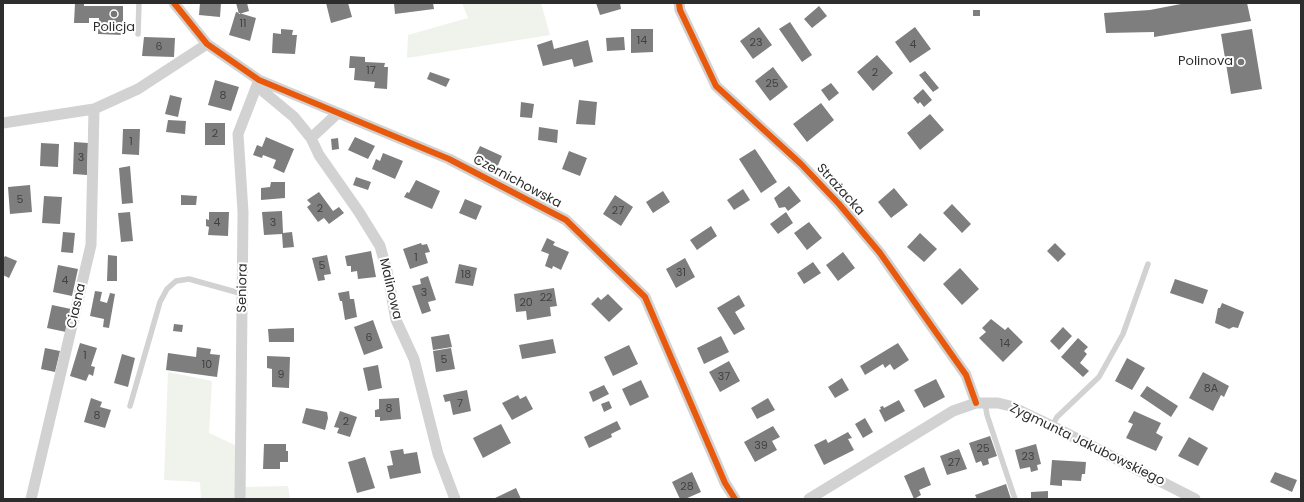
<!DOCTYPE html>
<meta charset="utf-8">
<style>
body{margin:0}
#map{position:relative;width:1304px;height:502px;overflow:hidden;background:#fff;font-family:Poppins,sans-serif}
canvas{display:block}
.frame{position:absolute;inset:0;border:4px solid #2d2d2d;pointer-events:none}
</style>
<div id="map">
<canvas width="1304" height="502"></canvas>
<div class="frame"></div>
</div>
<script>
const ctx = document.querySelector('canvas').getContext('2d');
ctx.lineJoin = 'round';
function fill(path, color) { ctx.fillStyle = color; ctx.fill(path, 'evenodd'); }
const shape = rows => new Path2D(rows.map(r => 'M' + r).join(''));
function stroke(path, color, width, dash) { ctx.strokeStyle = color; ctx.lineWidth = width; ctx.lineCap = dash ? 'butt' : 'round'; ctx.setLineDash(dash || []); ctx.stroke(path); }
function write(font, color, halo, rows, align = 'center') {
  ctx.font = font + ' Poppins,sans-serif'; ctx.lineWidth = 4; ctx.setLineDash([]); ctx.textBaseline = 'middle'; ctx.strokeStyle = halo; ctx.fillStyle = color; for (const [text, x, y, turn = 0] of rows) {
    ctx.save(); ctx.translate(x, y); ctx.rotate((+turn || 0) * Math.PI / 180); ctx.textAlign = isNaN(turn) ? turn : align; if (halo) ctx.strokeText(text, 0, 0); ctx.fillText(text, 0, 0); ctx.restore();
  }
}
fill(shape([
 [462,3,541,3,550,35,407,58,408,35,468,18],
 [168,372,212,381,209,433,237,446,235,499,201,499,200,482,164,480],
 [288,486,290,499,245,499,245,487]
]), '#eff3ec');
fill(shape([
 [75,3,84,3,84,6,123,6,123,35,98,34,99,18,89,18,89,23,74,23],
 [200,3,221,3,220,17,199,15],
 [236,3,247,3,249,11,239,14],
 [326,3,348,3,352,17,331,23],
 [394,3,433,3,434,9,395,14],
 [596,3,620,3,621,9,600,15],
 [1186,3,1247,3,1251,21,1154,37,1154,32,1106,33,1104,13,1150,10],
 [819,6,827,16,812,28,804,19],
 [973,10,980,10,980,16,973,16],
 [236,12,256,18,250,41,229,35],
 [790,22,812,55,802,62,779,29],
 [759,27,772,45,753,59,740,41],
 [915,27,931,49,910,63,895,42],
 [281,29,293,30,292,35,297,35,295,54,272,53,273,33,281,34],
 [631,29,653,29,653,52,631,53],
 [1252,29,1262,89,1231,94,1221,34],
 [144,37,175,38,174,57,142,56],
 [624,37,625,50,607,51,606,38],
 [552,40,554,49,588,40,593,62,574,67,572,59,543,66,537,45],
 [877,55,893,73,873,91,857,72],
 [350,56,365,57,365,62,385,63,384,67,388,67,387,89,374,88,375,82,354,80,355,68,349,68],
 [773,67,788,87,770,101,755,81],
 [925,71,939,88,933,92,919,75],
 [430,72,450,79,446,87,427,79],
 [215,80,239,87,231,111,208,105],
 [831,83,839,93,829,101,821,90],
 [923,89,932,100,924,107,920,102,918,104,913,98],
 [170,95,182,98,178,117,165,114],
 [579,100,597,102,595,125,576,124],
 [521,102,534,104,532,118,520,117],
 [821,103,834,120,807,142,793,124],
 [930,114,944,130,920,150,907,133],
 [168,120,186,121,185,134,166,132],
 [205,123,225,123,225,145,205,145],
 [539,127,558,130,557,143,538,140],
 [123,129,140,129,139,155,122,154],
 [266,137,294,149,284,173,273,168,276,160,263,155,262,158,253,155,257,145,262,147],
 [355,137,375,146,368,159,348,150],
 [338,138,339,149,332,150,331,139],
 [74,142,88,143,87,175,73,174],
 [41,143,59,144,58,167,40,166],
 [480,146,502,156,496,170,473,160],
 [755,149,777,182,761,193,739,159],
 [569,151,587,158,580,176,562,169],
 [383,153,403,161,395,179,372,169,376,159,380,161],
 [130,166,133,203,122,204,119,168],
 [356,177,371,182,368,190,353,185],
 [416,180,440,191,432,209,404,197,407,192,409,193],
 [271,182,285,182,285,198,261,200,261,188,270,187],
 [30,185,32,212,10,214,8,187],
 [789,186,801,201,788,211,785,207,779,208,774,198],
 [894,188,908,205,891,218,878,202],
 [743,189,750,200,734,210,727,200],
 [663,191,670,202,653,213,646,202],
 [319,192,333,211,339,207,344,213,329,224,324,218,318,222,307,207,311,204,307,200],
 [181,195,197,196,196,205,181,205],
 [615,195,633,207,621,226,603,214],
 [44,196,62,197,60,224,42,223],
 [465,199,482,206,476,220,459,213],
 [952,204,971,224,962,233,943,213],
 [282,211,283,233,292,232,294,247,283,248,282,234,264,235,262,212],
 [130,212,133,241,121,242,118,213],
 [209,212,229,212,228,236,208,235,209,227,206,226,206,219,209,220],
 [786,212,793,223,778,234,770,224],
 [809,222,822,238,807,250,794,233],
 [711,226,717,236,697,250,690,240],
 [63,232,75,233,73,253,61,252],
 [920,233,937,249,924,262,907,247],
 [547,238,555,242,553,245,569,252,561,270,553,266,552,269,545,266,549,254,541,251],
 [421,243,422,245,427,244,430,252,425,253,428,263,410,269,403,249],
 [1055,243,1066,254,1058,262,1047,251],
 [371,251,376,277,358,279,357,271,351,272,351,266,347,266,345,256],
 [843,252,855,268,838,281,826,265],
 [108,255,117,256,117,281,107,281],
 [327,255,331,274,324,275,325,280,318,281,312,258],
 [5,256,17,261,9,278,3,275,3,259],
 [685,258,695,277,676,288,666,269],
 [813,262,821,273,804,284,797,273],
 [459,264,477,268,473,286,455,283],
 [58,265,78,269,72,296,53,292],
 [960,268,979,289,962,305,943,284],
 [428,276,436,300,428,302,431,311,422,314,412,286,421,284,420,279],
 [1175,279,1208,290,1203,304,1170,293],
 [554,288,557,306,550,307,551,316,527,320,526,311,516,312,514,294],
 [95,291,102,292,100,301,107,303,110,293,115,294,109,328,103,327,104,319,90,316],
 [349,291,350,299,354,299,357,317,345,320,342,301,340,301,338,293],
 [608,294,623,309,609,322,591,304,598,297,601,300],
 [739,295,745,306,735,312,745,329,734,335,717,308],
 [1222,303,1244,312,1238,328,1233,327,1229,329,1215,323,1218,308,1220,308],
 [52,305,71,309,66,332,47,328],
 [991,319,1005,330,1008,327,1023,342,1003,362,979,338,986,332,982,328],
 [373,320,383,348,364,355,354,327],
 [174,324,183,325,182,332,173,331],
 [1063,327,1072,336,1059,350,1050,341],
 [294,328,294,342,269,342,268,329],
 [449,334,452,347,433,350,431,337],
 [721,336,729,352,704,364,697,348],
 [1078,338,1088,347,1084,351,1087,354,1080,363,1089,371,1083,377,1061,357],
 [553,339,556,353,522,359,519,345],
 [80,343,97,348,91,366,95,367,93,376,89,374,86,381,70,376],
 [898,343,909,360,894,370,890,364,885,368,883,364,865,375,860,366],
 [629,345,638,364,613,376,604,357],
 [197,347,211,349,210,354,220,355,217,377,166,370,168,353,196,357],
 [45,348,60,351,55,372,41,369],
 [451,348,455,369,436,372,433,351],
 [122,354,135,358,128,387,114,383],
 [267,356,290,357,289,388,272,387,272,369,267,368],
 [1127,358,1145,368,1132,390,1115,381],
 [729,361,740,381,720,392,709,372],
 [378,365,382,388,368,391,363,368],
 [1203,372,1229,386,1224,397,1221,395,1213,411,1189,398],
 [842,378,849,390,835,398,828,387],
 [936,379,945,397,924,408,914,390],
 [641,380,649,397,630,406,622,389],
 [604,385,609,394,593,402,589,392],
 [1147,386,1178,406,1171,417,1140,396],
 [467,390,471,411,453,415,450,401,445,402,443,395],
 [518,395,520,399,526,396,533,409,512,420,502,403],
 [91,398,102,402,100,407,111,410,105,428,84,422],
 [399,398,401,419,380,421,380,417,375,417,375,410,379,409,379,399],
 [768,398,775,410,757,419,751,408],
 [899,400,905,411,885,422,879,410,881,409,880,407,883,406,884,408],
 [609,401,612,408,604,412,601,404],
 [306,408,327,412,328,418,325,430,302,423],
 [340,411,357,417,350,437,337,433,339,428,334,427],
 [1134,411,1161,423,1156,433,1163,437,1156,451,1126,438,1133,424,1128,422],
 [865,418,873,432,863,438,855,424],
 [617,421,621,429,611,434,612,437,589,448,584,437],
 [501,424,511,443,483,458,473,438],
 [773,426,780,437,772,441,777,450,755,462,744,442],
 [848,432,852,438,848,439,854,450,824,465,814,445,826,439,828,443],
 [990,436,997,456,988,459,989,464,983,466,981,461,976,463,969,443],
 [1189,437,1208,448,1198,466,1178,456],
 [264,444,286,444,286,451,288,451,288,462,280,462,280,469,263,469],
 [1036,444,1041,464,1037,465,1038,470,1031,472,1030,467,1020,469,1015,450],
 [403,449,404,454,417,452,421,473,390,479,387,466,393,465,390,451],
 [959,449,967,469,947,475,940,456],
 [365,457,375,488,357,493,348,462],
 [1052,460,1086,462,1085,474,1082,474,1081,481,1062,480,1062,486,1050,485],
 [924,467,931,485,919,490,921,495,914,499,904,476],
 [692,472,701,492,685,499,680,499,672,482],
 [1275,472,1297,480,1292,492,1270,482],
 [1006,484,1011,499,977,499,975,495],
 [516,488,521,499,493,499],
 [1048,491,1048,499,1031,499,1031,492]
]), '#7e7e7e');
stroke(shape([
 [138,34,139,3],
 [985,403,987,415,1015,499],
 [130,406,160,302,167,289,176,281,189,279,243,294],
 [1052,426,1057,417,1099,377,1123,334,1148,264]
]), '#d2d2d2', 5.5);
stroke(shape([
 [174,3,207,44,259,80,449,159,566,220,645,297,725,483,735,499],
 [679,3,680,10,716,86,801,164,839,204,880,253,966,375,976,403],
 [259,80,264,92,294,117,311,138],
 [338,113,311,138,319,155,359,212,380,246,387,271,396,320,414,359,438,454,455,499],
 [3,123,94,109,138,89,207,44],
 [31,499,91,245,94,109],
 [240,499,243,212,238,134,259,80],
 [809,499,953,411,976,403,998,403,1010,406,1052,426,1195,499]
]), '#d2d2d2', 11);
stroke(shape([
 [174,3,207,44,259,80,449,159,566,220,645,297,725,483,735,499],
 [679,3,680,10,716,86,801,164,839,204,880,253,966,375,976,403]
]), '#e8590c', 6);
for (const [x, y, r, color] of [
 [114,14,4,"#767676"],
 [1241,62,4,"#767676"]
]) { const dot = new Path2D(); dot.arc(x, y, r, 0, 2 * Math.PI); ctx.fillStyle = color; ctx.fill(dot); stroke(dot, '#fff', 1.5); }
write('11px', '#414141', null, [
 ["11",243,24],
 ["14",642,41],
 ["23",756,43],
 ["4",913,45],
 ["6",159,47],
 ["17",371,71],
 ["2",875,73],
 ["25",772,84],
 ["8",223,96],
 ["2",215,134],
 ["1",131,142],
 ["3",81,158],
 ["5",20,200],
 ["2",320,209],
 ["27",618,211],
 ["4",217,223],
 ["3",273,223],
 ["1",416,258],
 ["5",322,266],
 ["31",681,273],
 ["18",466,275],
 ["4",65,281],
 ["3",424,293],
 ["22",546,298],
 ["20",526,303],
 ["6",369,338],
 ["14",1005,344],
 ["1",85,356],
 ["5",444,360],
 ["10",207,365],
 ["9",281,375],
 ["37",724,377],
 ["8A",1211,389],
 ["7",460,404],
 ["8",389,409],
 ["8",97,416],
 ["2",346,422],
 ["39",761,446],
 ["25",983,449],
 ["23",1028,457],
 ["27",954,463],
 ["28",687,487]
]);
write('13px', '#2d2d2d', '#fff', [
 ["Policja",114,28],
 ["Polinova",1233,62,"right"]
]);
write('13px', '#2d2d2d', '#fff', [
 ["Czernichowska",517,182,28],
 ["Strażacka",840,190,48],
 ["Seniora",243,288,-89],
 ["Malinowa",390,289,77],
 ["Ciasna",77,306,-77],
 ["Zygmunta Jakubowskiego",1087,445,26]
]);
</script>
